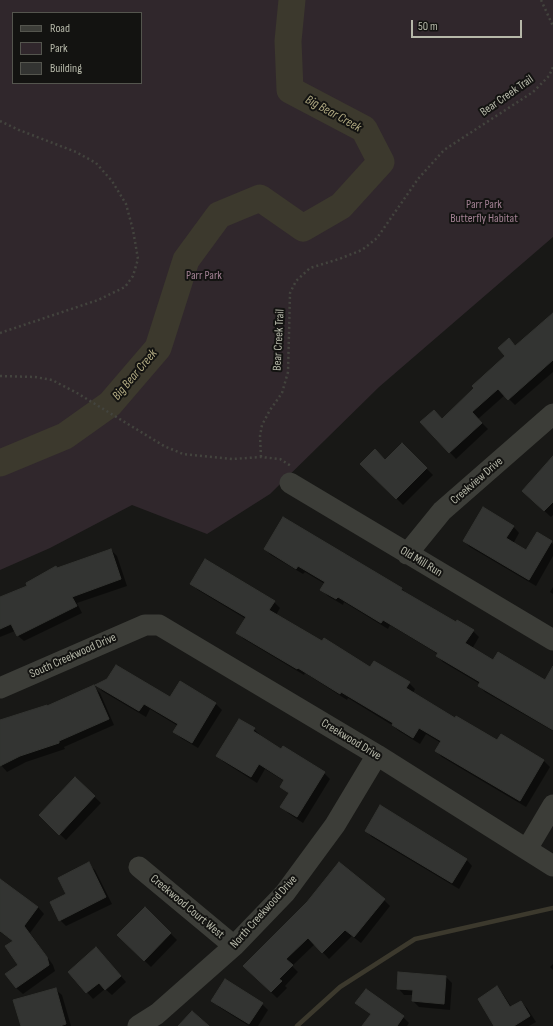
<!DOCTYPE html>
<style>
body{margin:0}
#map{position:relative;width:553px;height:1026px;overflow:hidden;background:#181816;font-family:"Sofia Sans Condensed",sans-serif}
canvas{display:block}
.legend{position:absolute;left:12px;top:12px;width:130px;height:72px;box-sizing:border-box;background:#131311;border:1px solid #54554e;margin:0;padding:5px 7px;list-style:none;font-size:12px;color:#b6b8a9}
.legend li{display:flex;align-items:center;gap:8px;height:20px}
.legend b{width:20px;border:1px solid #54554e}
.scale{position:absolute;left:411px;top:20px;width:111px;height:18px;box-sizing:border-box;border:2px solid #b6b8a9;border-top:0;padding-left:5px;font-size:12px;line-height:14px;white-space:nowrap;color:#b6b8a9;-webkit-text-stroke:3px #131311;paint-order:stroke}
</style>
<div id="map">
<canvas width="553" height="1026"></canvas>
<ul class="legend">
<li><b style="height:5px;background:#3c3d38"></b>Road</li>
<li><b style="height:11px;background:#30272c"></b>Park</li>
<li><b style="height:11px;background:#333432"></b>Building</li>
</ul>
<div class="scale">50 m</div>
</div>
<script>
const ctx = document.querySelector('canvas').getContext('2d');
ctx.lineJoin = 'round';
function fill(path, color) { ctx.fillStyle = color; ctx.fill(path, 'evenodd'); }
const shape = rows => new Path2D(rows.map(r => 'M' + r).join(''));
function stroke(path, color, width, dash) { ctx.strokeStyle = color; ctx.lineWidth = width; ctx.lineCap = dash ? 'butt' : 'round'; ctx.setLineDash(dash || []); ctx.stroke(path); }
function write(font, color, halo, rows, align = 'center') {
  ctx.font = font + ' "Sofia Sans Condensed",sans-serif'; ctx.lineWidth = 4; ctx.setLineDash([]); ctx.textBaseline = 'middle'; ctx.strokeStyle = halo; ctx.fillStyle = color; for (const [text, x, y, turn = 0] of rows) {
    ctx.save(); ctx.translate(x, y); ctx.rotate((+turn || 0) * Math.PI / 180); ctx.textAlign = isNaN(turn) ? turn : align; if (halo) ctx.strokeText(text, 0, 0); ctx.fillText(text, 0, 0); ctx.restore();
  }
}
fill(shape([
 [0,0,553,0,553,237,379,387,270,494,207,534,132,505,50,548,0,570],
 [13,13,141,13,141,83,13,83]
]), '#30272c');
fill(shape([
 [553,314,553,372,515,405,505,395,478,419,488,429,456,459,422,422,442,420,516,347],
 [402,444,433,475,403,505,362,464,385,461],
 [553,467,553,515,551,517,529,497],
 [283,519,402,589,408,595,456,624,473,631,479,637,472,649,494,661,546,681,553,681,553,731,485,692,479,686,480,684,443,662,437,656,438,654,390,625,388,629,344,602,343,605,328,596,321,589,325,584,305,572,303,574,271,555,265,549],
 [513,526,519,533,513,544,526,552,537,534,553,544,553,556,536,586,470,547,464,541],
 [111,550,117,556,127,586,77,603,82,613,24,641,17,635,15,631,0,637,0,599,28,586,57,569],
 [192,584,274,602,280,608,276,615,322,642,371,668,409,683,415,689,413,693,456,719,498,742,501,735,544,761,550,767,526,807,442,757,436,751,441,743,426,734,420,744,399,731,392,725,348,698,347,700,305,673,304,675,244,639,237,633,246,619,198,590],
 [553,587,553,594,550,592],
 [97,685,170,699,215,703,222,710,198,748,181,738,175,732,178,726,150,709,146,717,102,691],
 [93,686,100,693,114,725,64,747,65,749,26,762,7,772,1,765,0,721,48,707],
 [254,729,260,735,259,737,324,773,330,779,303,823,288,813,282,806,289,794,281,786,284,781,265,769,257,783,224,762,217,756],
 [75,778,101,803,66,840,40,815],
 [366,831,466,859,472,866,459,889,372,837],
 [88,864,95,870,112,904,66,926,60,920,67,894],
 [0,881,38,907,44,914,30,933,53,965,55,971,23,994,16,988,20,965,14,942,0,932],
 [384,900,390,906,361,943,352,936,329,959,315,944,292,966,298,972,285,986,287,988,277,998,244,966],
 [145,908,177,940,151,967,118,935],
 [103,955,126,982,112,995,105,989,93,999,69,972],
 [553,964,553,970,550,967],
 [446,977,452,983,450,1010,419,1007,413,1001,414,995,404,995,398,988],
 [497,988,503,994,512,1008,521,1002,527,1008,536,1022,529,1026,496,1026],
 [55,989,62,995,71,1026,22,1026],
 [213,1000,262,1004,268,1010,258,1026,249,1026,219,1007],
 [357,1003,403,1017,409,1023,407,1026,364,1026,372,1015]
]), '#0007');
stroke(shape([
 [297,1026,340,987,415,939,553,908]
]), '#3c392d', 4.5);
stroke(shape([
 [0,463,65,436,110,404,158,348,186,260,219,215,260,198,303,228,341,206,381,162,364,129,290,90,288,41,292,0]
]), '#3c392d', 27);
const building = shape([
 [553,313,553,360,508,400,498,389,472,412,482,423,449,453,420,422,434,410,442,419,474,388,472,386,505,356,498,348,509,338,515,346,553,313],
 [402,443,427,468,396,499,360,464,375,449,385,460,402,443],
 [553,456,553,502,544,511,522,491,553,456],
 [483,507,514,526,506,538,526,550,537,532,552,541,529,580,463,541,483,507],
 [283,517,402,588,401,590,456,622,457,620,474,630,465,643,493,660,498,652,545,680,553,666,553,730,478,686,480,682,436,656,438,653,383,620,381,623,338,597,336,599,320,590,325,582,298,566,296,569,264,549,283,517],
 [111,549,121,579,72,597,77,606,17,636,11,624,0,629,0,597,27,586,26,583,56,566,57,568,111,549],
 [205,559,275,601,269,610,322,641,324,638,370,667,374,661,410,682,406,688,455,718,456,716,497,740,501,734,544,760,520,801,435,751,441,741,419,728,413,738,392,725,393,723,341,692,340,694,298,668,297,669,236,633,246,617,190,584,205,559],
 [116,665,170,697,180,681,216,703,192,743,173,732,178,724,144,704,139,711,95,685,107,679,116,665],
 [94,685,109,719,59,741,59,743,20,756,0,766,0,720,47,705,47,706,94,685],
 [239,719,255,728,253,731,281,749,283,746,325,772,297,817,280,807,289,793,280,787,284,780,259,764,251,777,216,756,239,719],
 [75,777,95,796,59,835,39,815,75,777],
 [380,805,467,859,452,883,365,831,380,805],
 [89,862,106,897,59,921,50,902,66,894,58,878,89,862],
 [339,862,385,899,354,937,345,930,322,953,308,938,286,959,293,965,279,979,282,981,271,992,243,966,307,902,339,862],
 [0,879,38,907,24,926,47,957,49,965,16,988,5,974,18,965,5,946,13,941,0,931,0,879],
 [145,907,171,933,144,961,117,935,145,907],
 [96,947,121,976,105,990,99,983,86,993,68,972,96,947],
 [398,972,446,976,444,1004,412,1001,413,990,397,989,398,972],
 [225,979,263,1003,249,1024,211,1001,225,979],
 [497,986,510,1007,521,1001,530,1016,514,1026,494,1026,478,999,497,986],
 [56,988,66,1024,60,1026,21,1026,13,1000,56,988],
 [366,989,404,1016,397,1026,362,1026,371,1014,355,1003,366,989],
 [192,1011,209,1026,178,1026,192,1011]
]);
fill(building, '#333432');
stroke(building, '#333431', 1);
stroke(shape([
 [541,0,553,26],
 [0,121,19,130,76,152,96,163,112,181,126,204,133,230,138,259,133,276,125,287,98,300,0,333],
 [0,376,35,377,52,380,77,393,164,446,183,454,233,459,261,457,280,459,291,466],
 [261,457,260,436,262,425,270,410,282,393,288,372,290,293,296,281,310,268,339,259,362,250,377,238,418,179,444,150,533,92,549,76,553,67]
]), '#43443e', 2.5, [2, 3]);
stroke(shape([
 [290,483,553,640],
 [407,554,442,511,553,414],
 [0,688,145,625,159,625,377,755,553,866],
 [527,849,553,805],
 [139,867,234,946],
 [138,1026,157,1014,234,946,285,893,335,825,377,755]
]), '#3c3d38', 21);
write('12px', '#b6b8a9', '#131311', [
 ["Bear Creek Trail",507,96,-35],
 ["Bear Creek Trail",279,340,-87],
 ["Creekview Drive",477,481,-41],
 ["Old Mill Run",421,562,31],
 ["South Creekwood Drive",73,656,-24],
 ["Creekwood Drive",351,740,31],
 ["Creekwood Court West",187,907,40],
 ["North Creekwood Drive",264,912,-48]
]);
write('12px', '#a28193', '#131311', [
 ["Parr Park",484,205],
 ["Butterfly Habitat",484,219],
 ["Parr Park",204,276]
]);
write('italic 13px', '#b1aa82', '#131311', [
 ["Big Bear Creek",333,114,29],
 ["Big Bear Creek",135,375,-50]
]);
</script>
